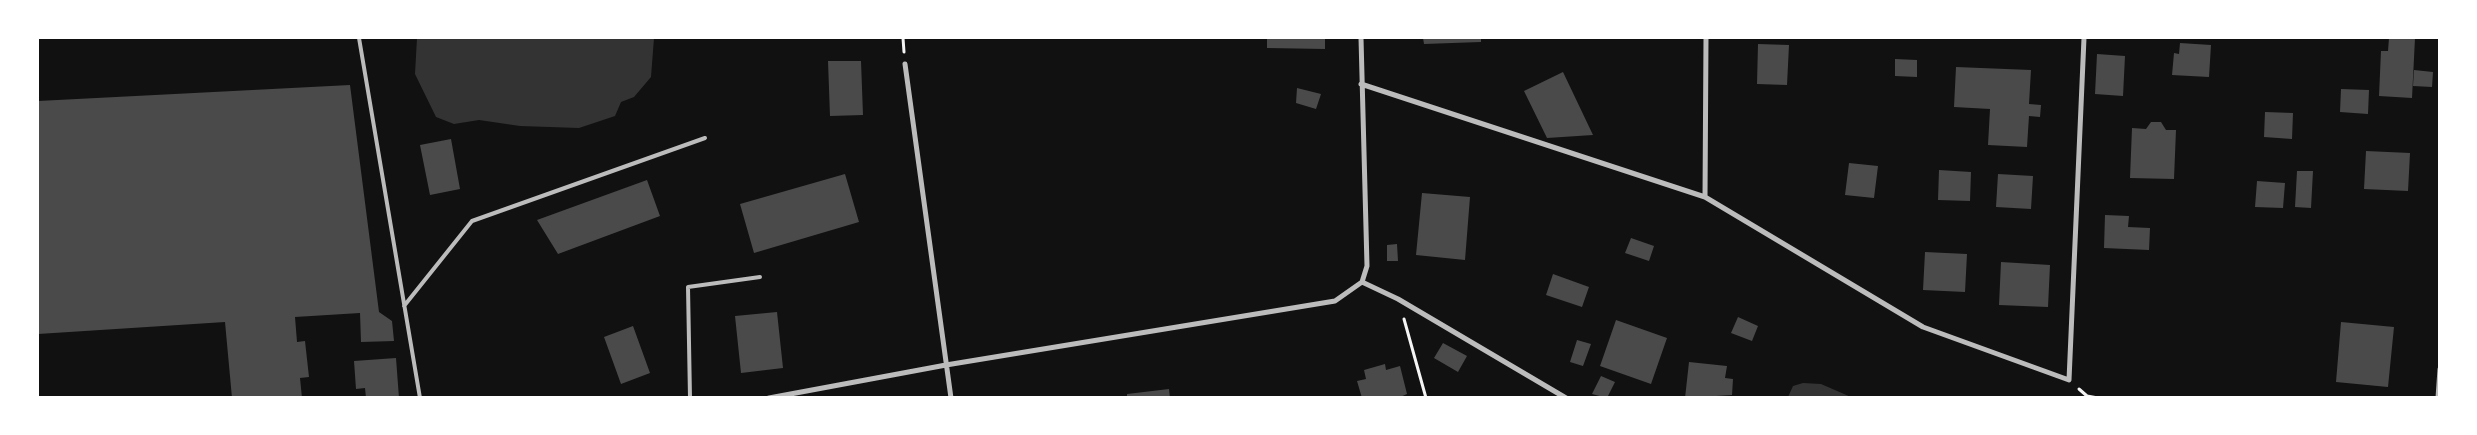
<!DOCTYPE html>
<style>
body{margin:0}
#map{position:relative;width:2477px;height:435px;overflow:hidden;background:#111;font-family:Mulish,sans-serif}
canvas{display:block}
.frame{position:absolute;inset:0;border:39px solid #fff;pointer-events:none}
</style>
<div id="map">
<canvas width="2477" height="435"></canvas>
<div class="frame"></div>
</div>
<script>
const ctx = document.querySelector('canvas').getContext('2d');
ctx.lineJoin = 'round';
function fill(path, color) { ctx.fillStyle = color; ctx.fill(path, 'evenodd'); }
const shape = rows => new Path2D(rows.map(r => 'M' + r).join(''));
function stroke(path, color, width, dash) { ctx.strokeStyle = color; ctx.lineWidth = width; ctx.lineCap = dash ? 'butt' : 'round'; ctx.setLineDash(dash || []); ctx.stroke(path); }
fill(shape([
 [417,38,654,38,651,77,634,97,621,102,615,116,579,128,520,126,479,120,454,124,436,117,415,74],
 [1803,383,1821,384,1851,397,1788,397,1793,386]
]), '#333');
fill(shape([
 [1267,38,1325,38,1325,49,1267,48],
 [1423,38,1481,38,1481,42,1424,44],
 [2389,38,2415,38,2412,98,2379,96,2381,51,2388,51],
 [2180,43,2211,45,2209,77,2172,75,2174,53,2179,54],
 [1758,44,1789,45,1787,85,1757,84],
 [2097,54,2125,56,2123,96,2095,94],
 [1895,59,1917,60,1917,77,1895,76],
 [828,61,861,61,863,115,830,116],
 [1956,67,2031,70,2029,104,2041,105,2040,117,2029,116,2027,147,1988,145,1990,109,1954,107],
 [2414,70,2433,72,2432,87,2413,86],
 [1563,72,1593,135,1547,138,1524,91],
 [350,85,379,312,392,321,394,341,361,342,360,313,295,317,297,342,305,341,309,377,300,378,302,398,232,398,225,322,38,334,38,101],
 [1297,88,1321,94,1316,109,1296,103],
 [2341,89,2369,90,2368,114,2340,112],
 [2265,112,2293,113,2292,139,2264,137],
 [2151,122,2161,122,2166,130,2176,130,2174,179,2130,178,2132,128,2146,129],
 [451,139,460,189,430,195,420,145],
 [2366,151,2410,153,2408,191,2364,189],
 [1849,163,1878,166,1874,198,1845,195],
 [1939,170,1971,172,1970,201,1938,200],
 [2297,171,2313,171,2311,208,2295,207],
 [845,174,859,222,754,253,740,204],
 [1998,174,2033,176,2031,209,1996,207],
 [647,180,660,216,558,254,537,220],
 [2257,181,2285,183,2283,208,2255,207],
 [1422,193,1470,197,1465,260,1416,255],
 [2105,215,2129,216,2128,227,2150,228,2149,250,2104,248],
 [1631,238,1654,246,1649,261,1625,253],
 [1397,244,1398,261,1387,261,1387,245],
 [1925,252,1967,254,1965,292,1923,290],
 [2001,262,2050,265,2048,307,1999,305],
 [1553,274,1589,287,1582,307,1546,295],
 [777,312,783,368,741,373,735,316],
 [1738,317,1758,326,1752,341,1731,333],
 [1616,320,1667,338,1651,384,1600,366],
 [2341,322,2394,327,2388,387,2336,382],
 [633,326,650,373,621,384,604,337],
 [1577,340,1591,344,1583,366,1570,362],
 [1443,343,1467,356,1458,372,1434,358],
 [396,358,399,398,366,398,365,388,356,389,354,361],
 [1689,362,1727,366,1725,378,1733,379,1732,395,1685,398],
 [1385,364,1386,370,1400,366,1407,394,1398,398,1362,398,1357,381,1366,379,1364,370],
 [1601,376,1615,382,1607,398,1592,394],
 [1169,389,1170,398,1127,398,1127,394]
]), '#4a4a4a');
stroke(shape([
 [903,38,904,52],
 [1404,319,1426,398],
 [2079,389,2087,396,2098,398]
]), '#f5f5f5', 3);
stroke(shape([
 [359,38,420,398],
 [404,306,472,221,705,138],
 [690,398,688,287,760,277]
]), '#bcbcbc', 4);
stroke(shape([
 [1361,38,1367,266,1362,282],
 [905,64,951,398],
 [1361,84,1705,197,1923,327,2069,380,2084,38],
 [1705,197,1706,38],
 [1362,282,1398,299,1566,398],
 [769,398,946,365,1335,301,1362,282],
 [2438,398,2440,369]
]), '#bcbcbc', 5);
</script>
